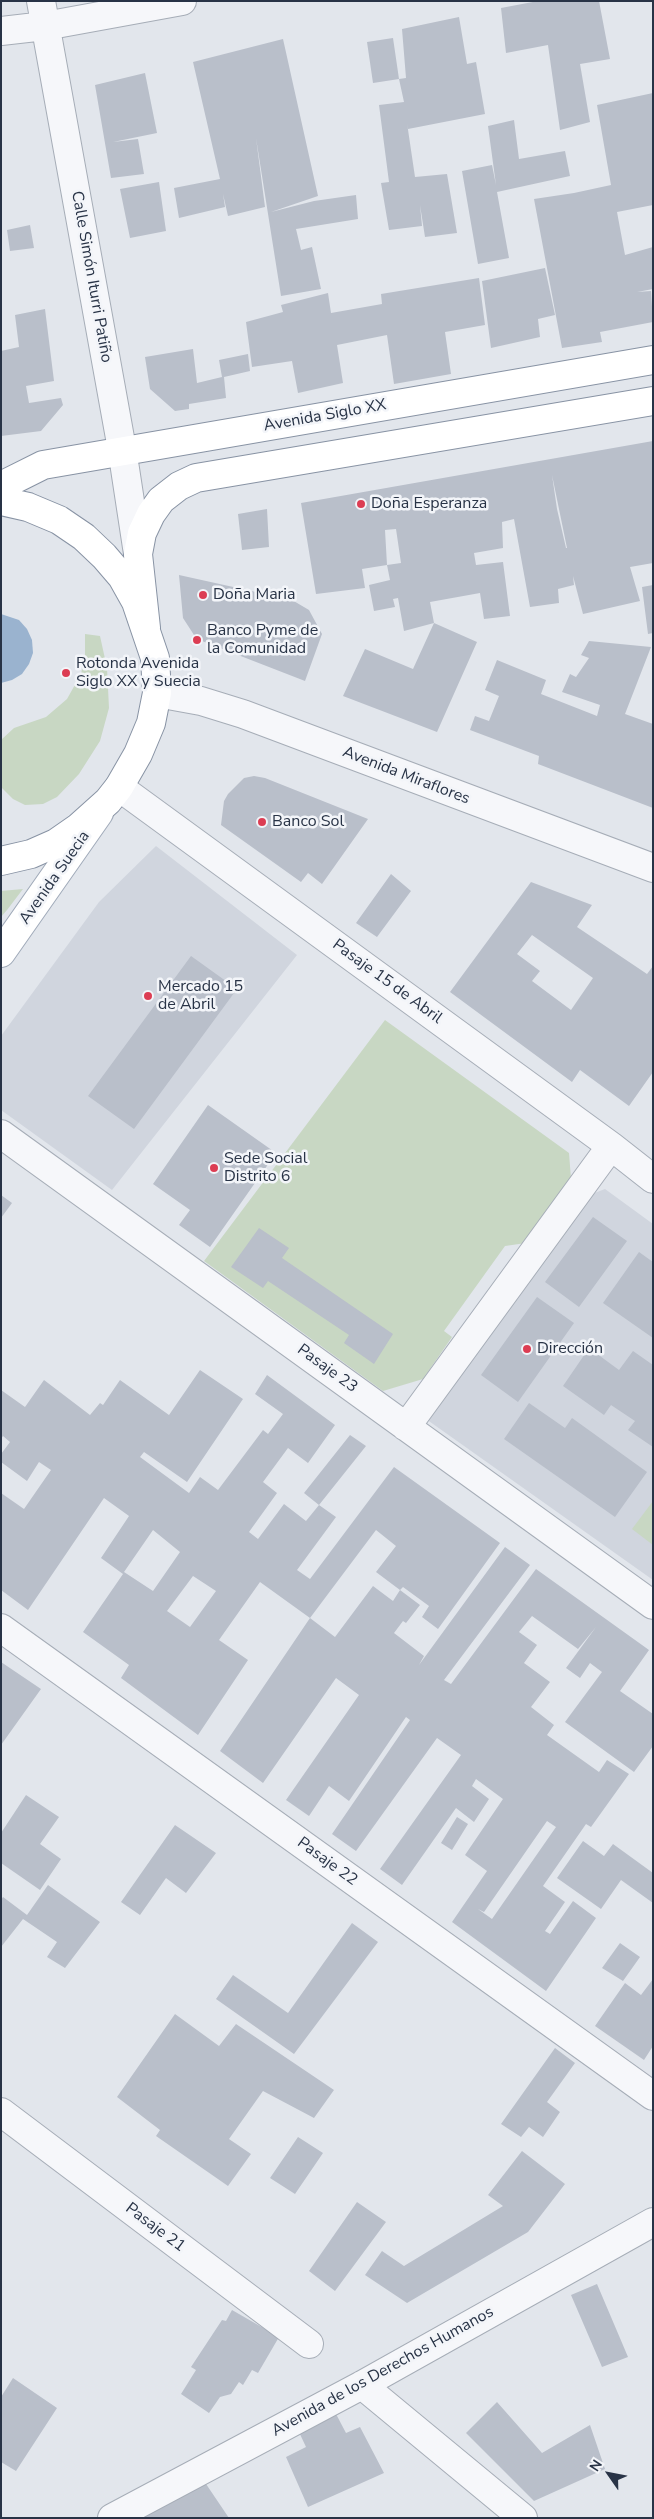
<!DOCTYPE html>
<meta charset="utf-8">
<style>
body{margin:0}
#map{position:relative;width:654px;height:2519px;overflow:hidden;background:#e2e6ec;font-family:"Nunito Sans",sans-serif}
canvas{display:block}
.frame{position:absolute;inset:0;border:2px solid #283346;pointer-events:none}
.north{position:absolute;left:584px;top:2449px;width:50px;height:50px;-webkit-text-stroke:4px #f3f5f9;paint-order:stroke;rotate:303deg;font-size:14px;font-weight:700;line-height:20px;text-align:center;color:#283346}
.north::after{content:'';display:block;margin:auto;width:18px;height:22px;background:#283346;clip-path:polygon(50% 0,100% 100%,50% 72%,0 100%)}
</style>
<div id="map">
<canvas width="654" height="2519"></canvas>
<div class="frame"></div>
<div class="north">N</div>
</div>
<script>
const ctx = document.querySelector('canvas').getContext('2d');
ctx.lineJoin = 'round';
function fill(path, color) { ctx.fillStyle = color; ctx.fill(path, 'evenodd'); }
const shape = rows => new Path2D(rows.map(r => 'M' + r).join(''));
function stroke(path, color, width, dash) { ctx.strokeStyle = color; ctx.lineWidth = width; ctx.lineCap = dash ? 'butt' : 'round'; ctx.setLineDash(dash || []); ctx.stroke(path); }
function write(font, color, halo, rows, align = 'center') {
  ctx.font = font + ' "Nunito Sans",sans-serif'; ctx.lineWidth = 5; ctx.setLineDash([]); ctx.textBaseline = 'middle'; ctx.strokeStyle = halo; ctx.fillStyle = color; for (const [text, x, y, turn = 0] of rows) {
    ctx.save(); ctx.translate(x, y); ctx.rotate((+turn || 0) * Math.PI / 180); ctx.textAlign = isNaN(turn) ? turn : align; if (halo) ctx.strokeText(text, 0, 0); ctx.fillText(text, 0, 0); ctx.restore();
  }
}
fill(shape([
 [156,846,297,955,112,1190,1,1110,1,1036,99,902],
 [605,1189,653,1224,653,1580,426,1419,592,1194]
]), '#d0d5de');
fill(shape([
 [85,634,100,636,107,668,109,708,100,741,79,774,57,797,43,804,25,805,13,799,1,787,1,740,14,728,46,717,67,699,81,674,85,656],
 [23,889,7,910,1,917,1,891],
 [385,1020,569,1153,571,1179,526,1243,505,1246,444,1331,452,1337,423,1379,383,1391,204,1261],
 [653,1501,653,1545,632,1529]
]), '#c8d7c3');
fill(shape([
 [1,614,19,620,27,629,32,640,33,653,29,664,22,674,12,680,1,683]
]), '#9ab3cf');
fill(shape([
 [538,1,599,1,610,59,580,64,590,122,560,130,548,45,506,53,501,8],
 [459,17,467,64,476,62,485,114,408,129,407,123,415,177,447,174,457,233,425,237,420,205,422,226,389,230,381,183,389,182,379,105,404,102,399,79,406,78,402,29],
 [393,38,399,79,373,83,367,42],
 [283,39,318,196,271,212,314,201,356,195,358,219,296,229,301,250,312,247,321,289,281,296,256,138,265,207,228,216,223,194,225,207,179,218,174,188,220,179,193,62],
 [145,73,157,133,113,142,138,139,144,174,111,178,95,85],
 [653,93,653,205,617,212,625,255,653,247,653,289,637,292,651,291,653,322,600,332,602,342,562,348,534,199,574,193,611,185,597,105],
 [514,120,519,159,565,151,570,176,497,192,509,258,478,264,462,171,492,165,496,185,488,126],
 [159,182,166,231,130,238,120,189],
 [30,225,34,248,10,251,7,230],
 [545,268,555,315,538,319,540,337,491,348,482,281],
 [479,278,485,325,445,332,451,374,394,384,387,335,337,345,343,383,298,393,292,361,252,367,246,322,283,312,281,305,328,293,331,313,382,304,381,294],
 [45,309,54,381,26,386,29,403,61,398,63,405,41,431,1,436,1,351,19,347,15,315],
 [193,349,197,383,222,377,219,360,248,354,250,371,224,377,226,398,189,404,189,409,175,411,150,389,145,357],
 [653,441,653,563,630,567,640,601,583,614,573,576,574,585,558,589,559,603,530,607,514,519,502,522,503,548,474,553,476,565,503,562,510,616,484,619,480,593,430,602,434,623,404,631,398,598,393,599,395,607,374,611,369,585,390,580,387,565,401,563,396,529,385,530,387,565,362,569,365,588,316,594,301,503],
 [552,475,567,548,566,548,557,509],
 [267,509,269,547,242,550,238,514],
 [179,575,292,600,309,610,322,634,305,681,202,641,194,635,183,618],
 [653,585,653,633,648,634,642,587],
 [434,623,477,642,437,732,343,696,365,649,413,669],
 [589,641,651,647,625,714,653,724,653,808,538,764,539,756,470,730,475,716,489,721,499,696,485,690,497,660,546,680,541,694,597,716,600,705,562,692,570,674,576,677,589,658,581,655],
 [254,776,265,778,368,819,322,884,308,873,301,882,221,825,224,801,228,794,244,778],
 [391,874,411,891,377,937,356,923],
 [531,882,592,905,577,927,647,974,653,966,653,1072,629,1106,580,1070,572,1082,450,992],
 [532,935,593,978,571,1010,532,981,540,971,517,954],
 [191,956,237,989,134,1129,88,1096],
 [208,1105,276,1153,210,1247,179,1225,190,1210,153,1184],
 [1,1195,12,1203,1,1218],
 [593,1217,627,1241,579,1307,545,1282],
 [259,1228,289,1248,282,1258,393,1334,374,1364,344,1343,349,1335,268,1281,263,1288,231,1267],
 [639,1252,653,1262,653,1338,603,1303],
 [537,1297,574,1323,518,1402,481,1375],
 [589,1348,619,1370,633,1351,653,1365,653,1447,628,1430,635,1421,611,1405,604,1415,563,1386],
 [200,1370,243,1399,187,1482,144,1452,140,1457,189,1493,200,1477,218,1490,263,1430,268,1434,283,1414,255,1394,267,1375,335,1425,308,1463,288,1448,263,1482,277,1493,249,1532,258,1539,284,1504,306,1521,319,1505,304,1493,350,1435,366,1446,319,1505,336,1517,297,1570,310,1579,394,1467,500,1543,438,1629,422,1617,429,1606,403,1587,400,1590,376,1572,396,1546,376,1530,310,1618,260,1582,219,1640,248,1660,198,1735,121,1678,129,1665,83,1632,123,1574,101,1558,129,1516,104,1498,28,1610,1,1590,1,1493,24,1509,51,1470,39,1462,27,1481,1,1462,1,1454,10,1442,3,1436,1,1439,1,1390,25,1407,44,1380,90,1415,100,1403,103,1405,120,1380,169,1415],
 [153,1530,180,1552,153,1591,124,1572],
 [193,1576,216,1591,190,1627,167,1611],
 [529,1403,565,1428,572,1418,647,1472,615,1517,504,1439],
 [505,1547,530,1565,444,1680,451,1684,536,1569,649,1650,620,1691,653,1714,653,1746,634,1772,565,1722,602,1672,590,1663,580,1678,566,1668,596,1627,578,1649,532,1616,519,1632,537,1645,524,1663,550,1682,531,1707,554,1725,547,1735,599,1772,607,1760,629,1774,591,1827,586,1824,543,1886,565,1902,545,1931,550,1934,573,1901,596,1918,546,1991,452,1922,487,1871,465,1855,503,1799,476,1779,472,1786,489,1799,474,1822,456,1808,402,1885,380,1869,461,1755,437,1738,356,1851,332,1834,410,1720,406,1717,349,1801,329,1786,309,1816,286,1800,359,1695,336,1678,263,1783,220,1751,310,1618,335,1637,373,1586,393,1601,400,1590,420,1605,406,1623,403,1621,394,1633,424,1656,419,1665],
 [547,1821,556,1827,492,1919,478,1909,484,1912],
 [1,1662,41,1689,1,1745],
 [26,1795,59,1817,40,1844,61,1859,40,1890,1,1863,1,1833],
 [457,1817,468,1824,452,1850,441,1843],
 [175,1825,216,1853,186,1893,166,1878,140,1915,121,1902],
 [583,1841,604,1856,613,1844,653,1873,653,1903,621,1880,601,1909,557,1878],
 [48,1885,100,1922,65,1968,47,1957,57,1942,23,1919,1,1947,1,1900,3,1897,27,1915],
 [352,1923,378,1942,294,2054,216,1999,233,1975,288,2013],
 [620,1943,640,1957,623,1981,602,1968],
 [653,1979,653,2046,644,2060,595,2026,625,1983,641,1995],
 [175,2014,219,2046,236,2024,334,2090,314,2118,263,2091,229,2139,251,2154,228,2186,156,2136,160,2130,117,2097],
 [555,2048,575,2063,547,2102,560,2112,543,2137,529,2127,521,2137,501,2124],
 [298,2137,323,2153,295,2194,270,2178],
 [522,2151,565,2184,528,2232,407,2303,365,2275,382,2251,404,2266,503,2206,488,2195],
 [357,2202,386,2222,335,2291,309,2271],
 [597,2284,628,2357,602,2367,571,2295],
 [232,2310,279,2337,258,2373,252,2370,243,2385,239,2382,231,2394,220,2397,209,2413,181,2394,196,2370,191,2367,222,2320,226,2321],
 [13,2378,57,2408,16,2471,1,2462,1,2397],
 [497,2402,542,2453,590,2425,605,2469,534,2501,466,2433],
 [336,2414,346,2433,360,2427,384,2473,308,2507,286,2457,306,2447,299,2432],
 [204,2481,229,2518,135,2518]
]), '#b9bfca');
const minor = shape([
 [41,1,122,449,138,554],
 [1,31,45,26,182,1],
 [157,693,201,701,243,714,653,868],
 [119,787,611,1146,653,1179],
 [1,1134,653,1605],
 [406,1427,611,1146],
 [1,1628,653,2096],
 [1,2112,309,2344],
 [362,2385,523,2518],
 [112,2518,362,2385,653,2222]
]);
const major = shape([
 [1,953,99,813]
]);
const highway = shape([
 [1,486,43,465,653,360],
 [1,501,28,507,59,520,84,537,104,556,122,577,136,602,155,658,157,693,151,723,138,754,119,787,108,801,79,827,56,843,31,854,1,861],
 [146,628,138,554,142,533,151,514,161,500,179,486,196,478,653,401]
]);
stroke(minor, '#a6adb7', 30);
stroke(major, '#a0aab9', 30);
stroke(highway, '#8893a4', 30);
stroke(minor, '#f6f7fa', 28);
stroke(major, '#fff', 28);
stroke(highway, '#fff', 28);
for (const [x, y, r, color] of [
 [361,504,5,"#dc3d53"],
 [203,595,5,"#dc3d53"],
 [197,640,5,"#dc3d53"],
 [66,673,5,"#dc3d53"],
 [262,822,5,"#dc3d53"],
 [148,996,5,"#dc3d53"],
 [214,1168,5,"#dc3d53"],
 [527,1349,5,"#dc3d53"]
]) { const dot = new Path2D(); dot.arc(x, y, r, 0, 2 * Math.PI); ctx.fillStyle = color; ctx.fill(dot); stroke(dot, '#f3f5f9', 2); }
write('16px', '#283346', '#f3f5f9', [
 ["Calle Simón Iturri Patiño",91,277,80],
 ["Avenida Siglo XX",325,416,-10],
 ["Avenida Miraflores",406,776,21],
 ["Avenida Suecia",55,878,-55],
 ["Pasaje 15 de Abril",387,982,36],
 ["Pasaje 23",327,1369,36],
 ["Pasaje 22",327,1862,36],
 ["Pasaje 21",155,2228,37],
 ["Avenida de los Derechos Humanos",383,2372,-29]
]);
write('16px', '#283346', '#f3f5f9', [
 ["Doña Esperanza",371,504],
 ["Doña Maria",213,595],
 ["Banco Pyme de",207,631],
 ["la Comunidad",207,649],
 ["Rotonda Avenida",76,664],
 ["Siglo XX y Suecia",76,682],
 ["Banco Sol",272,822],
 ["Mercado 15",158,987],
 ["de Abril",158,1005],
 ["Sede Social",224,1159],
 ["Distrito 6",224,1177],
 ["Dirección",537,1349]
], 'left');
</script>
